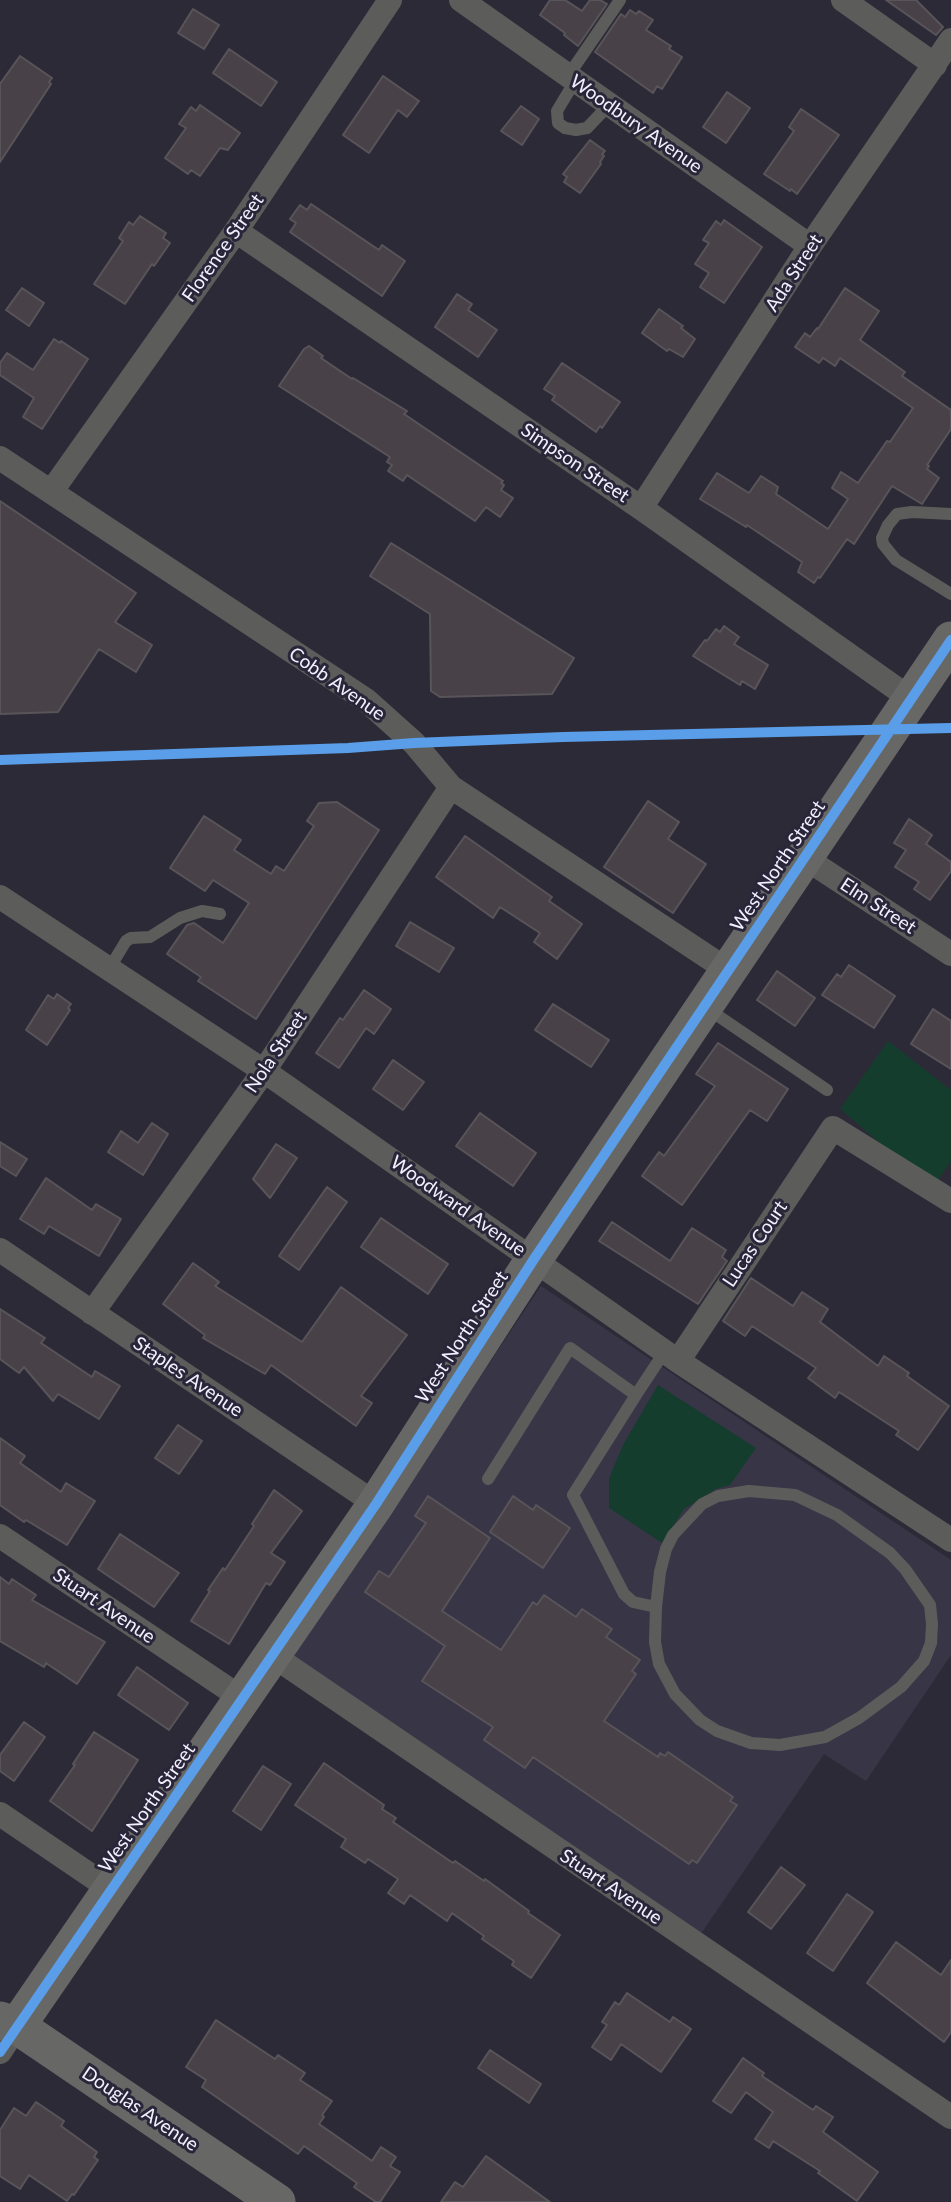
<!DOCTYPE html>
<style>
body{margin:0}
canvas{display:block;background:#2c2a36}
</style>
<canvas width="951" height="2202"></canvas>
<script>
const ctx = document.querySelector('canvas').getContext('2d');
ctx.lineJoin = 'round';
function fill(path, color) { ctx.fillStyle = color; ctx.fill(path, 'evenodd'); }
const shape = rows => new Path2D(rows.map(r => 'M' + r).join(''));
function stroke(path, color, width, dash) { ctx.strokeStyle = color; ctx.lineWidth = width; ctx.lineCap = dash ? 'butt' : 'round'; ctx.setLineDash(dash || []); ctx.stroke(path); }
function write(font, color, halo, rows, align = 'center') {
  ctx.font = font + ' Lato,sans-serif'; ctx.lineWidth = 6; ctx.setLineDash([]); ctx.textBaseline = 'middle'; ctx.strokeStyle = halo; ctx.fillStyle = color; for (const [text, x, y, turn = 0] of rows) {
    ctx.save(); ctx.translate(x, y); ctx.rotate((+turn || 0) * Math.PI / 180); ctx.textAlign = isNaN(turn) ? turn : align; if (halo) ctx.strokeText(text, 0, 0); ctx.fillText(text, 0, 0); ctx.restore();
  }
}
fill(shape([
 [541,1286,951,1560,951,1655,866,1781,824,1754,700,1935,302,1668,294,1655]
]), '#383546');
fill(shape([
 [888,1041,951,1090,951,1161,933,1188,840,1109],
 [658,1385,756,1448,730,1485,716,1489,684,1509,662,1543,609,1508,609,1479,612,1471,623,1445]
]), '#143d2e');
const building = shape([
 [550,0,565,0,582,11,590,0,600,0,607,4,578,46,564,35,565,33,540,15,550,0],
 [886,0,916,0,943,27,936,35,886,0],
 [193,9,219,25,204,49,178,33,193,9],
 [630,10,636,14,639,11,653,20,646,30,671,46,669,49,682,57,662,89,657,86,653,93,595,52,621,14,625,17,630,10],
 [229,49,277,82,261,106,213,73,229,49],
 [20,56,52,78,49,82,51,84,0,162,0,84,20,56],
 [383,76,419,101,407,117,398,110,369,153,343,135,383,76],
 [727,92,750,108,726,143,703,127,727,92],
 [200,105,240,133,228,150,220,148,200,176,191,170,188,174,165,158,186,128,179,124,191,107,196,111,200,105],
 [521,106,539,119,522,145,501,131,521,106],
 [801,109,839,135,797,194,791,189,790,191,764,174,794,131,789,127,801,109],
 [590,140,605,151,602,154,604,156,600,162,601,164,580,193,564,182,567,177,563,174,590,140],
 [311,204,379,250,382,245,405,261,382,296,290,232,296,223,290,219,300,205,307,210,311,204],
 [140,216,166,233,163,238,170,243,154,266,152,264,125,304,94,284,123,241,119,238,129,222,133,225,140,216],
 [724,220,762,247,724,303,700,287,709,273,695,264,709,243,703,240,716,221,721,225,724,220],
 [22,288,44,303,29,326,6,310,22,288],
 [845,288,879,311,860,340,905,372,902,376,951,410,951,429,927,465,929,466,927,469,939,478,922,504,892,486,854,544,847,539,820,578,818,577,814,583,798,572,802,562,747,525,746,527,700,499,717,473,749,493,761,476,778,487,776,494,828,529,848,499,832,488,841,472,858,483,887,441,890,442,913,408,840,358,835,366,823,358,819,363,795,347,805,333,810,337,817,328,818,329,845,288],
 [457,294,472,304,468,310,497,330,478,357,435,327,457,294],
 [659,309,683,326,681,328,695,339,683,357,669,349,667,351,642,333,659,309],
 [54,339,60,343,61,341,88,359,42,429,23,417,34,398,0,375,0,363,7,353,33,370,54,339],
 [309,346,323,356,321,358,352,379,353,378,407,411,404,414,503,481,501,483,504,485,501,490,513,498,500,517,486,507,475,521,407,475,403,481,388,471,392,465,387,462,390,457,279,386,304,349,309,346],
 [562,363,620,402,602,428,600,426,596,432,552,400,555,396,544,389,562,363],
 [0,501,136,593,115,622,152,645,136,672,99,649,58,712,0,714,0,501],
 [391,543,574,658,552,694,440,697,431,691,430,614,370,576,391,543],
 [724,626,739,637,734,644,768,665,755,689,742,681,740,685,693,656,705,640,707,641,716,629,720,632,724,626],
 [648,801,679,822,668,839,706,864,673,913,604,867,648,801],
 [337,802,379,830,256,1019,198,981,201,977,167,954,187,925,194,923,223,943,249,903,213,880,205,891,170,868,204,816,241,840,234,850,271,874,276,866,284,871,314,826,307,821,319,803,337,802],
 [909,819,932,835,926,844,951,862,951,871,930,900,914,889,919,882,895,867,906,850,894,843,909,819],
 [465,836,552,897,549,901,582,924,557,959,534,942,540,933,500,907,493,918,436,877,465,836],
 [410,922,454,948,439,972,396,946,410,922],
 [849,965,895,996,874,1028,822,995,837,974,841,977,849,965],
 [777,971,815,998,795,1026,757,1000,777,971],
 [364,990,391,1009,374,1034,366,1028,339,1068,316,1053,340,1018,343,1020,364,990],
 [57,994,71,1004,68,1008,70,1010,47,1045,26,1030,48,995,54,999,57,994],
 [553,1004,609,1040,591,1067,535,1030,553,1004],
 [933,1009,951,1021,951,1069,911,1044,933,1009],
 [718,1043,788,1089,767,1121,750,1110,682,1205,642,1176,659,1152,664,1156,715,1086,696,1074,718,1043],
 [393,1060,424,1082,403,1110,373,1089,393,1060],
 [480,1113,536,1153,513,1186,456,1146,480,1113],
 [152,1123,168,1134,143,1175,108,1152,121,1131,138,1143,152,1123],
 [0,1142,27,1159,16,1176,0,1166,0,1142],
 [276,1144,297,1158,270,1198,253,1179,276,1144],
 [46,1178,92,1210,96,1204,121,1219,99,1256,49,1226,44,1234,20,1219,46,1178],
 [327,1187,347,1202,299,1270,279,1256,327,1187],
 [381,1218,448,1264,428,1294,361,1247,381,1218],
 [612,1222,670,1261,692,1228,726,1250,722,1257,727,1261,698,1304,599,1241,612,1222],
 [193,1263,219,1282,215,1286,302,1342,341,1287,407,1335,361,1396,372,1403,356,1426,271,1365,265,1374,203,1338,205,1335,163,1304,193,1263],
 [751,1278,793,1306,802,1292,828,1309,820,1322,878,1366,884,1356,909,1373,907,1376,949,1406,918,1450,896,1435,899,1431,839,1392,835,1398,808,1378,816,1368,752,1326,745,1336,723,1321,751,1278],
 [0,1309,45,1338,41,1343,92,1377,95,1371,120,1386,99,1419,58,1394,53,1401,24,1367,19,1373,0,1359,0,1309],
 [178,1425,202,1441,179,1474,155,1458,178,1425],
 [0,1438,25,1456,20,1463,61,1492,66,1483,95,1501,67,1545,26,1520,24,1522,0,1505,0,1438],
 [274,1490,302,1511,271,1553,285,1562,270,1585,266,1583,229,1644,191,1621,210,1591,208,1590,223,1568,225,1570,254,1526,252,1524,274,1490],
 [428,1496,490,1538,442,1611,501,1650,533,1602,537,1605,544,1595,576,1617,582,1609,612,1629,606,1637,640,1660,632,1671,636,1674,604,1721,658,1757,660,1753,665,1756,668,1752,733,1797,730,1801,737,1805,697,1863,692,1860,689,1864,533,1757,525,1768,484,1740,493,1727,422,1681,445,1646,365,1592,379,1571,389,1577,426,1523,415,1516,428,1496],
 [513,1496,533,1510,536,1505,570,1528,543,1568,490,1532,513,1496],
 [120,1534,179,1573,154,1607,98,1569,120,1534],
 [0,1577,9,1584,12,1579,36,1595,32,1600,105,1642,77,1684,46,1663,44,1667,0,1641,0,1577],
 [137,1667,188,1703,169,1730,118,1695,137,1667],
 [24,1722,45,1737,14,1781,0,1771,0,1755,24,1722],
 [94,1732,138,1760,92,1831,50,1801,75,1765,73,1764,94,1732],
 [324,1763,384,1805,382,1809,396,1818,393,1822,453,1863,455,1861,484,1881,485,1879,529,1911,528,1913,560,1935,531,1978,512,1965,514,1961,482,1939,484,1936,452,1913,447,1921,410,1895,404,1904,388,1893,398,1879,368,1859,365,1863,341,1847,346,1839,295,1805,324,1763],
 [263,1766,291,1784,261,1830,233,1811,263,1766],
 [781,1867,805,1885,771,1929,748,1912,781,1867],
 [847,1894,873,1912,833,1971,807,1953,847,1894],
 [896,1942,941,1975,951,1960,951,2032,944,2042,867,1983,896,1942],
 [627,1993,670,2022,673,2017,691,2029,661,2072,621,2044,611,2060,592,2047,607,2025,602,2022,615,2002,619,2005,627,1993],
 [216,2020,275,2059,278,2055,305,2073,300,2080,332,2101,322,2115,324,2117,319,2124,372,2161,381,2147,396,2157,390,2166,400,2172,380,2202,376,2202,354,2187,357,2183,304,2146,298,2154,202,2087,206,2080,186,2067,216,2020],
 [490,2050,541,2084,529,2103,478,2068,490,2050],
 [743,2058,764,2073,762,2076,813,2110,816,2106,833,2117,823,2132,878,2172,857,2201,818,2173,820,2171,773,2141,769,2148,755,2139,773,2112,746,2092,731,2113,713,2101,743,2058],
 [36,2102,64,2121,61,2126,97,2152,94,2157,98,2160,74,2195,72,2194,67,2201,29,2175,20,2189,0,2176,0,2130,14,2108,26,2116,36,2102],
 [486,2156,550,2202,441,2202,455,2182,463,2187,486,2156]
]);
fill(building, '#484248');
stroke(building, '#595459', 2);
stroke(shape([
 [568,76,620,0],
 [575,81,557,111,558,123,565,128,576,130,587,128,609,105],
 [951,514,912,512,897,514,888,525,882,538,883,544,896,560,951,594],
 [109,969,126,941,131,938,150,937,180,918,202,911,220,914],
 [708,1009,827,1090],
 [636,1395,573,1495,624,1594,633,1602,656,1607,660,1572,666,1549,673,1535,702,1504,718,1496,749,1491,795,1495,837,1515,890,1553,905,1569,930,1605,932,1624,931,1643,924,1661,901,1687,859,1718,825,1737,780,1745,751,1743,717,1731,700,1720,675,1694,659,1664,655,1642,656,1607],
 [488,1479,570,1348,636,1395,665,1351]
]), '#5c5d5b', 12);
stroke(shape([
 [461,0,810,246],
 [843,0,935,65],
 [236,231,641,508,911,699],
 [0,458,366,700,414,743,451,787,729,971],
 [51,492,236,231,390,0],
 [641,508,810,246,951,40],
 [805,858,951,954],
 [0,897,264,1071,678,1361,951,1540],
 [0,1250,376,1504],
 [92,1313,264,1071,451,787],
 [678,1361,833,1128,951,1201],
 [0,1536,243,1699],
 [272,1655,951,2117],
 [0,1814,112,1890],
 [0,2052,17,2026]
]), '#5c5d5b', 24);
stroke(shape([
 [0,2020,17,2026,277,2202],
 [17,2026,376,1504,534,1259,951,640]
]), '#676866', 37);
stroke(shape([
 [0,760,348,748,414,743,563,737,951,728],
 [0,2052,376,1504,534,1259,951,640]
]), '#5a9eea', 10);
write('19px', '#f2f0fe', '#29263a', [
 ["Woodbury Avenue",636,124,35],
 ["Florence Street",223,248,-55],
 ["Ada Street",794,273,-57],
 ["Simpson Street",575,463,34],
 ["Cobb Avenue",337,684,35],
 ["West North Street",778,866,-56],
 ["Elm Street",878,906,33],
 ["Nola Street",276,1052,-56],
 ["Woodward Avenue",458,1206,35],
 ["Lucas Court",755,1244,-56],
 ["West North Street",462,1337,-57],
 ["Staples Avenue",188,1377,34],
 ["Stuart Avenue",104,1606,34],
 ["West North Street",147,1808,-55],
 ["Stuart Avenue",611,1887,34],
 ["Douglas Avenue",140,2109,34]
]);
</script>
